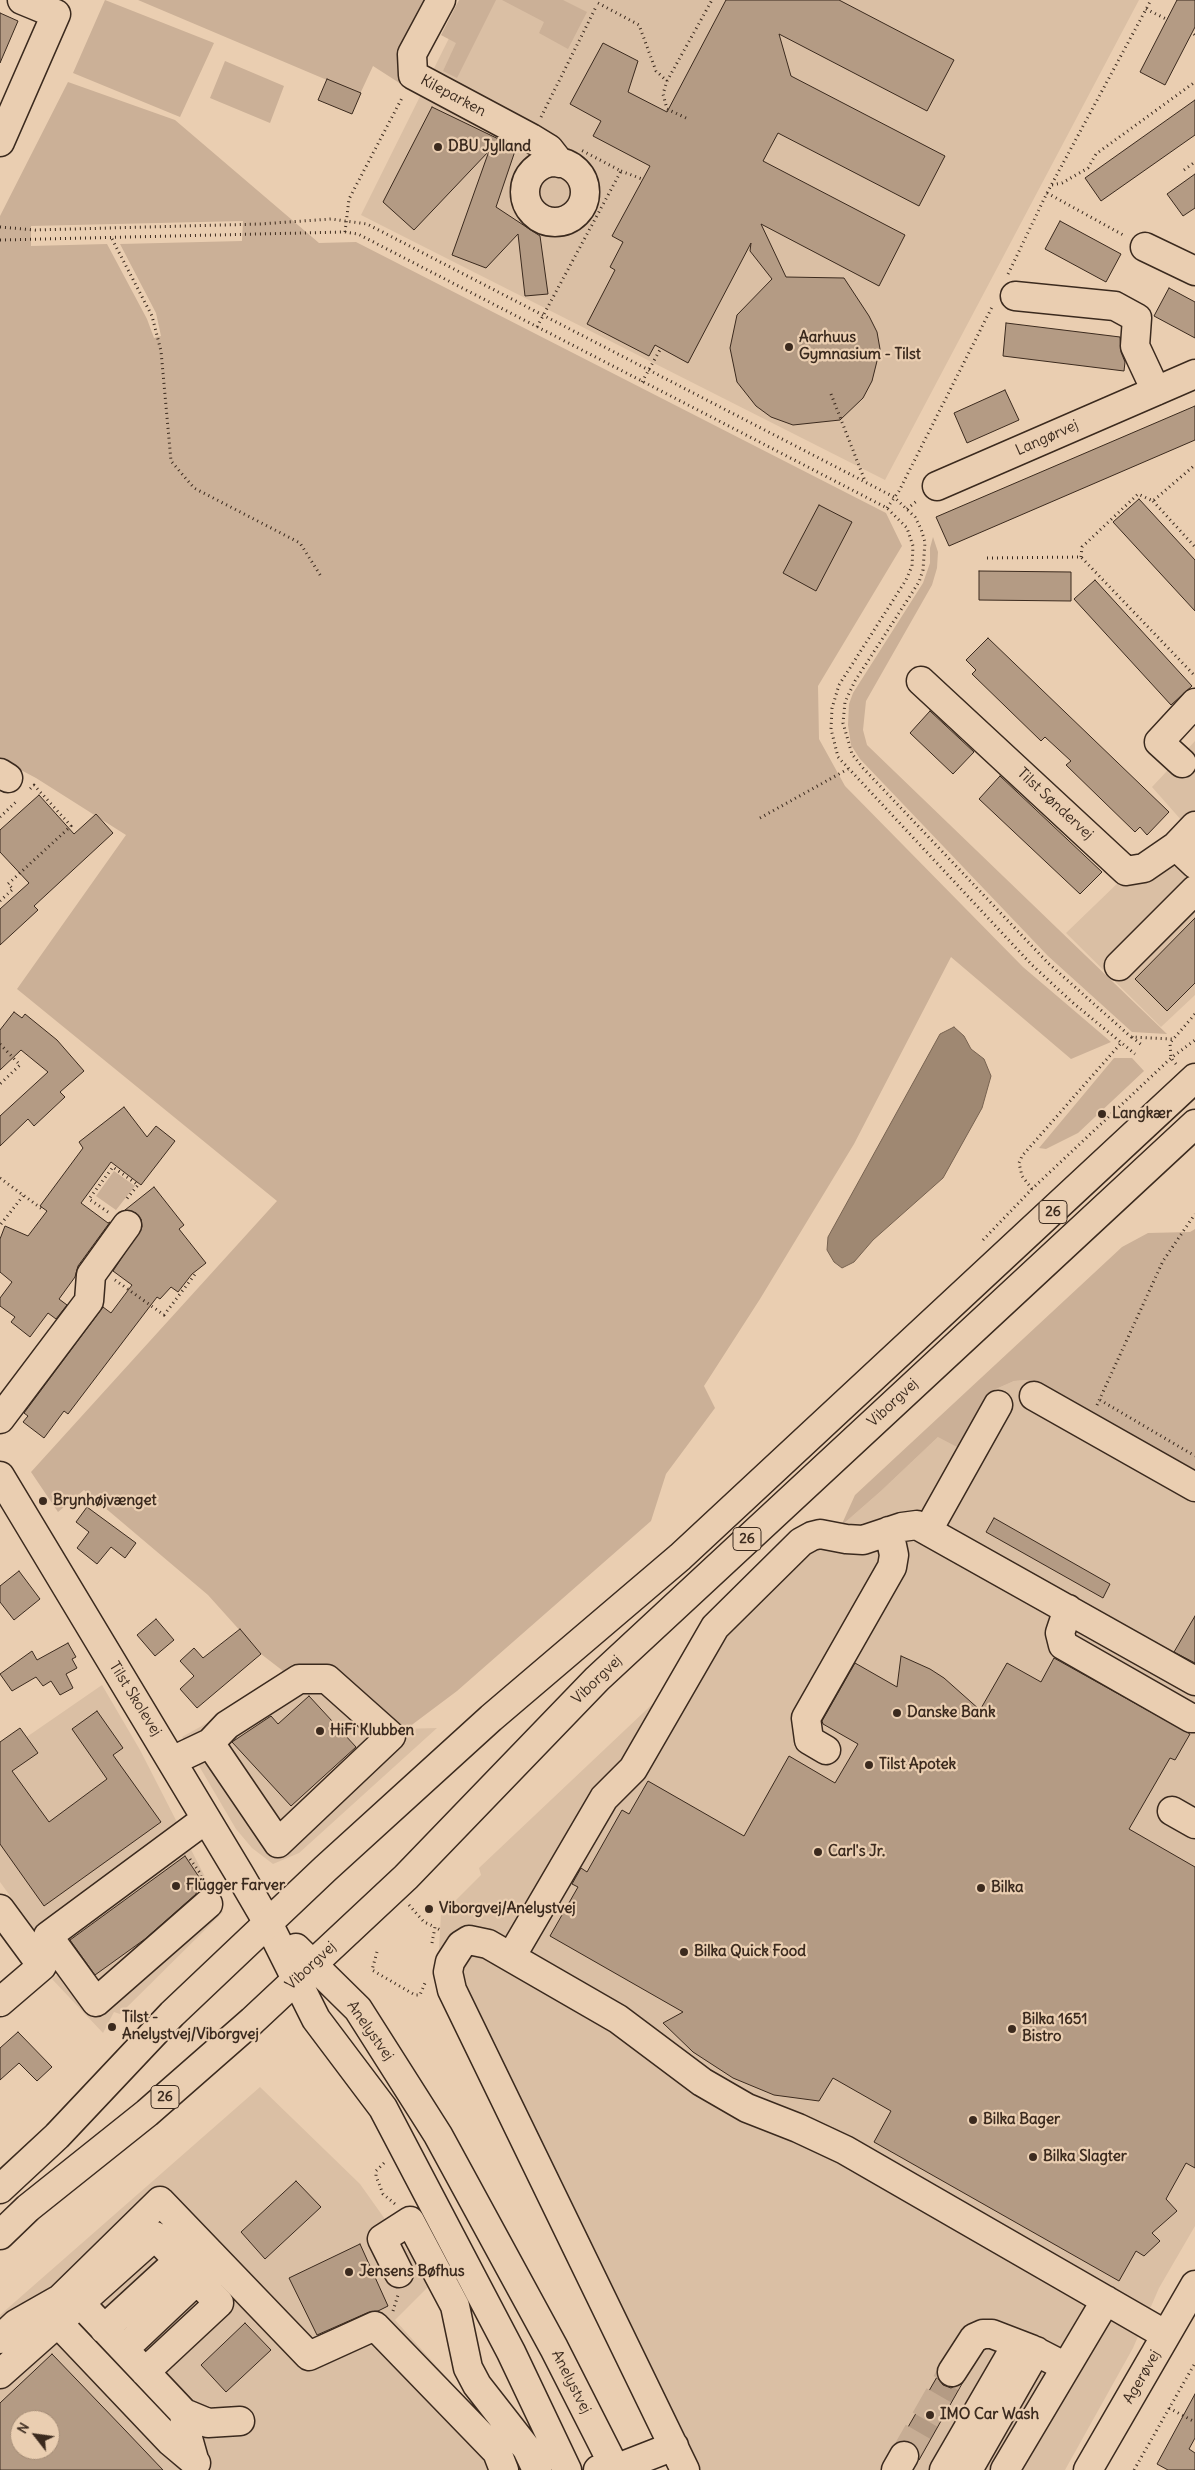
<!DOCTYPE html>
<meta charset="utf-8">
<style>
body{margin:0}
#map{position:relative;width:1195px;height:2470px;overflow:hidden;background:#eaceb1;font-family:Delius,sans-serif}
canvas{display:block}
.north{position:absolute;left:10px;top:2410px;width:50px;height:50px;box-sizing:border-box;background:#eaceb1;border:1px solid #a48c76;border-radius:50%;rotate:300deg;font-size:14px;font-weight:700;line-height:20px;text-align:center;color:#3b2a1e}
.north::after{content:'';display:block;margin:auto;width:18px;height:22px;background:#3b2a1e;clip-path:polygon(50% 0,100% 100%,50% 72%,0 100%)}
</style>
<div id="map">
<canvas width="1195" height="2470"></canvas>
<div class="north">N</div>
</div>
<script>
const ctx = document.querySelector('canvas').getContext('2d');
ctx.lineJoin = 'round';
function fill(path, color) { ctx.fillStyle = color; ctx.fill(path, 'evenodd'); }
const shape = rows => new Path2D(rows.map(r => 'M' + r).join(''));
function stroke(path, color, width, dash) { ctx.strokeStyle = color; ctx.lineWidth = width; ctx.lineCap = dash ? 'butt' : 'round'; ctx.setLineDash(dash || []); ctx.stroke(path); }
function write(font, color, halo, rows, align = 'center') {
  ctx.font = font + ' Delius,sans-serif'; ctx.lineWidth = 4.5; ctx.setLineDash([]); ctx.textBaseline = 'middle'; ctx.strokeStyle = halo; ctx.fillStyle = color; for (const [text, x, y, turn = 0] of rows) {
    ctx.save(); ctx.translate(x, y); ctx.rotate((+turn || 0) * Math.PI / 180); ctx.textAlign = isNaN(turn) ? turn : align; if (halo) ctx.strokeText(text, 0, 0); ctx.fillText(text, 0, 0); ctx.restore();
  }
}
fill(shape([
 [468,0,1139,0,885,480,361,215],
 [1195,741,1195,995,1161,1027,1066,933,1182,821,1152,787],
 [1026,1380,1037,1383,1195,1473,1195,2226,1159,2288,1133,2348,1065,2470,673,2470,437,1981,441,1915,481,1875,479,1868,662,1695,704,1620,841,1526,881,1491,938,1437,996,1389,1014,1381],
 [320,1660,402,1729,437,1728,299,1853,273,1864,252,1848,236,1829,182,1737],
 [102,1685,140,1750,223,1912,120,2014,114,2012,103,2033,52,1979,63,1969,0,1882,0,1752,2,1754],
 [260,2087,360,2184,431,2284,395,2320,521,2460,555,2470,0,2470,0,2315],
 [20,2420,50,2420,50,2450,20,2450]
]), '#dabfa4');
fill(shape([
 [105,0,214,43,180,117,73,73],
 [138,0,428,0,404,66,401,84,373,66,360,94],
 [459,0,496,0,457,78,443,71,456,43,441,35],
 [502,0,563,0,587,12,568,49,539,33,544,22],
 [225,61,284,86,270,123,210,98],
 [68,82,175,120,319,243,356,242,886,513,902,546,818,686,819,739,845,786,1023,967,1111,1042,1071,1059,951,957,854,1144,760,1299,704,1386,715,1408,666,1474,651,1521,457,1691,405,1730,329,1665,287,1674,261,1654,208,1595,84,1490,58,1512,31,1472,277,1201,17,989,126,835,36,778,0,759,0,216],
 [243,221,242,241,120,244,156,313,161,336,154,338,147,319,107,244,31,246,31,226],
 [933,537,938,552,937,568,932,585,866,701,863,730,867,745,1167,1034,1132,1032,1048,956,860,759,851,745,848,725,849,704,853,693,923,583,930,563,930,548],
 [1114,1058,1132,1058,1144,1071,1078,1133,1046,1149,1039,1148],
 [114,1171,135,1186,116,1210,96,1196],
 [1195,1229,1195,1473,1037,1383,1026,1380,1014,1381,996,1389,989,1396,959,1448,938,1437,881,1491,841,1526,855,1495,1122,1247,1148,1233,1190,1232]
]), '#cbb097');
const water = shape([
 [954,1027,964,1036,971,1049,984,1059,991,1076,982,1108,943,1178,873,1240,854,1262,842,1268,834,1262,827,1250,828,1237,940,1034,954,1027]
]);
fill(water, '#9f8872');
stroke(water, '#776250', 1);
const building = shape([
 [726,0,839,0,954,60,927,111,779,34,791,76,945,156,919,206,778,133,763,161,905,235,879,286,761,224,786,277,844,278,869,316,877,332,880,349,872,381,863,398,840,420,793,425,771,417,756,406,737,382,730,348,737,315,772,279,750,251,751,243,688,363,655,345,649,356,587,324,615,270,610,267,623,242,612,236,650,166,593,136,601,121,570,104,603,43,638,61,628,92,667,112,726,0],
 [1177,0,1195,0,1195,27,1165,85,1140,72,1177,0],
 [0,13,18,21,0,63,0,13],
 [327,79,361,93,352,114,318,100,327,79],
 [1195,100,1195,135,1101,201,1085,178,1195,100],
 [432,107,513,146,515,151,496,207,540,236,548,294,525,296,518,234,486,268,452,255,489,151,414,230,383,202,432,107],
 [1195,174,1195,208,1183,216,1167,194,1195,174],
 [1060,221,1121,254,1106,282,1045,249,1060,221],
 [1169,288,1195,302,1195,338,1154,316,1169,288],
 [1006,323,1120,337,1121,352,1125,362,1124,371,1003,356,1006,323],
 [1005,390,1019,420,967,443,954,413,1005,390],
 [1195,406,1195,440,949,546,936,517,1195,406],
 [1139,499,1195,560,1195,611,1113,522,1139,499],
 [819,505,852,522,816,591,783,573,819,505],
 [979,571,1071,572,1071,601,979,600,979,571],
 [1095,580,1192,686,1171,705,1074,599,1095,580],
 [988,638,1169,812,1147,835,1140,827,1135,832,1066,765,1071,761,1045,737,1041,741,972,674,976,670,966,660,988,638],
 [930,711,974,752,953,774,910,733,930,711],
 [1000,776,1102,872,1080,894,979,799,1000,776],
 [39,795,74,834,96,814,113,833,34,906,38,910,0,945,0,909,29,883,0,852,0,830,39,795],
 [1195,918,1195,983,1167,1011,1135,979,1195,918],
 [14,1012,22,1018,25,1014,57,1040,84,1071,60,1092,65,1097,34,1126,28,1119,0,1146,0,1116,48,1072,21,1050,0,1070,0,1030,14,1012],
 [124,1107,147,1137,156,1126,175,1141,141,1185,111,1162,81,1203,108,1223,110,1222,78,1266,75,1277,59,1299,67,1305,56,1319,48,1313,30,1337,11,1322,15,1317,0,1306,0,1298,12,1282,0,1272,0,1239,5,1226,28,1236,47,1211,40,1206,83,1148,79,1142,124,1107],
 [154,1187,184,1225,179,1229,206,1263,192,1274,178,1292,171,1287,160,1299,157,1297,68,1414,64,1411,44,1438,23,1422,28,1416,24,1413,103,1307,111,1313,132,1285,113,1271,142,1227,141,1219,136,1213,125,1210,154,1187],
 [87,1507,136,1543,125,1558,111,1547,97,1564,77,1548,89,1532,76,1522,87,1507],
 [994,1518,1110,1584,1103,1598,986,1532,994,1518],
 [19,1571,40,1599,14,1620,0,1602,0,1586,19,1571],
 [1195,1616,1195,1663,1174,1652,1195,1616],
 [156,1619,174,1640,155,1656,137,1635,156,1619],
 [240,1629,261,1654,197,1708,180,1689,194,1676,180,1661,194,1648,203,1658,240,1629],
 [68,1643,76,1657,72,1659,77,1668,66,1674,73,1688,60,1695,51,1681,43,1686,36,1677,12,1691,0,1674,32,1651,37,1660,68,1643],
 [901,1656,930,1669,944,1678,980,1710,1007,1663,1041,1682,1054,1658,1190,1734,1175,1760,1170,1758,1129,1829,1195,1867,1195,2168,1186,2163,1166,2199,1177,2211,1152,2233,1160,2241,1144,2256,1136,2251,1119,2281,874,2142,891,2111,833,2078,819,2101,774,2095,733,2078,693,2052,663,2023,683,2012,550,1936,578,1887,572,1884,581,1868,587,1872,622,1810,629,1814,648,1781,744,1836,789,1756,835,1783,858,1744,823,1724,822,1721,855,1663,897,1687,901,1656],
 [309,1696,356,1747,291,1806,232,1742,271,1716,278,1724,309,1696],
 [97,1711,123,1748,113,1755,161,1822,44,1906,0,1844,0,1742,20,1728,38,1753,12,1771,49,1822,107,1779,72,1729,97,1711],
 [185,1856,199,1877,196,1894,145,1939,95,1975,70,1940,185,1856],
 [18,2032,52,2067,37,2081,19,2063,0,2080,0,2048,18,2032],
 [296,2181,321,2207,265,2259,241,2232,296,2181],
 [360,2244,388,2306,378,2311,369,2312,317,2335,289,2278,360,2244],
 [245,2323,271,2350,226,2392,201,2365,245,2323],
 [52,2354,124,2429,163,2470,0,2470,0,2403,52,2354],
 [20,2420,50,2420,50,2450,20,2450,20,2420],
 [937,2377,943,2385,951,2388,963,2382,919,2460,917,2448,911,2442,900,2441,937,2377],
 [1195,2394,1195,2438,1189,2449,1195,2453,1195,2470,1168,2470,1157,2464,1195,2394]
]);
fill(building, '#b49b84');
stroke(building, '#3b2a1e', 1);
stroke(shape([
 [904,2456,952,2372]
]), '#c7ad94', 28, [28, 14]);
const minor = shape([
 [441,0,412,54,413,75,531,138,549,149,560,163],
 [0,142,56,14,22,0],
 '525 192a30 30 0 1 1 60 0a30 30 0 1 1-60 0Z',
 [1145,247,1195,271],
 [1015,296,1115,306,1137,318,1135,346,1156,391],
 [937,486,1195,374],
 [921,681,1126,871,1144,868,1176,846,1195,826],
 [1182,763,1159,742,1195,703],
 [0,773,8,778],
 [1176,846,1195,864],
 [1119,966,1195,890],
 [1034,1396,1195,1487],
 [0,1419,89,1301,91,1275,127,1225],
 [0,1476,240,1875,268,1923,316,2019,383,2108,511,2352,567,2470],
 [928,1530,998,1405],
 [1068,1609,1060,1633,1063,1645,1191,1718,1195,1718],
 [826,1750,809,1740,806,1718,892,1567,894,1555,889,1531],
 [172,1761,210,1743,227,1725,299,1679,327,1679,391,1736,278,1843,210,1743],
 [1172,1811,1195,1824],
 [206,1819,48,1936,96,2002,208,1904],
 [0,1909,42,1966,0,2002],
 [296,1948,358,2009,438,2135,554,2348,616,2470],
 [511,1957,604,1798,633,1769,715,1627,801,1542,812,1536,820,1534,846,1539,863,1540,902,1527,917,1525,1195,1681],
 [399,2273,382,2239,410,2221,455,2306,468,2368,477,2385,527,2449,537,2470],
 [80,2303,155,2236,219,2303,145,2372],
 [58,2323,171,2442,196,2463],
 [104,2329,178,2261],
 [0,2339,16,2324,60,2299,160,2201,309,2356,375,2326,497,2452,504,2470],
 [124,2349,197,2280],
 [952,2372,974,2338,983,2334,992,2334,1031,2349,1066,2367],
 [0,2374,80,2303,184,2413,186,2431,195,2463],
 [184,2413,208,2423,240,2421],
 [598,2470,615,2469,674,2446],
 [685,2470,452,1990,448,1972,450,1962,461,1945,469,1940,488,1944,618,2019,702,2082,747,2108,798,2128,845,2150,1166,2335],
 [896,2470,904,2456],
 [944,2470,1017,2344],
 [968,2470,1036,2351],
 [1005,2470,1106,2300],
 [1088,2470,1195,2285]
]);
const major = shape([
 [0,2189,57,2136,172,2014,325,1869,491,1718,680,1557,1195,1078],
 [0,2235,28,2208,147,2113,252,2021,406,1877,597,1679,1195,1124]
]);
stroke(minor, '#3b2a1e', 31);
stroke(major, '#3b2a1e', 31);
stroke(shape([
 [598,3,639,25,656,71,667,81],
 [1146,9,1166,19],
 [1194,34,1195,35],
 [541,117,596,7],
 [686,118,667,109,663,94,667,81,712,0],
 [1184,170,1195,162],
 [621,171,642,179],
 [1052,185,1062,183,1088,168,1096,154,1195,82],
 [1047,193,1125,236],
 [0,227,35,230,260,224,331,219,367,224,894,497,915,517,921,529,925,542,923,570,919,582,855,681,845,702,843,723,852,754,863,768,1048,963,1131,1037,1172,1039],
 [345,232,349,199,403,96],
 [112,239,152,316,161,351,171,461,194,488,300,543,322,578],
 [0,240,345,232,358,234,887,508,907,528,913,546,912,566,906,580,839,685,832,708,831,729,838,757,1031,964,1072,1002,1135,1054],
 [1008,274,1047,193,1151,0],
 [537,327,621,171,579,149],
 [642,382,661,348],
 [831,394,865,481],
 [1153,501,1195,547],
 [887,508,899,491,993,305],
 [907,509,918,500],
 [1081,557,1082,547,1138,494,1153,501,1195,465],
 [987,558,1081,557,1195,676],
 [0,817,18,800],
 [760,818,848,769],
 [0,901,13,889,8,884,71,826,34,785,30,789],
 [1132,1037,1143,1046],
 [0,1044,20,1065,0,1084],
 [1176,1064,1171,1058,1170,1043,1195,1014],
 [0,1178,42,1209],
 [1032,1189,1022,1176,1019,1163,1022,1156,1121,1043],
 [108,1212,89,1199,113,1167,138,1185,125,1201],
 [1,1224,23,1196],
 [983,1240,1032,1189,1171,1058,1195,1040],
 [115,1280,164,1315,196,1273],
 [1100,1400,1195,1456],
 [1097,1405,1163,1261,1195,1214],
 [190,1859,200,1873,202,1881],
 [409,1905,424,1922,435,1927],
 [432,1943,435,1927,442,1931],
 [377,1952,372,1970,415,1995,420,1995,425,1983],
 [384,2163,376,2171,376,2176,383,2194,395,2204],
 [393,2311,398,2295],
 [1169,2408,1195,2422],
 [1134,2470,1195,2363]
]), '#3b2a1e', 3, [1, 4]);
stroke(minor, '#eaceb1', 28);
stroke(major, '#eaceb1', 28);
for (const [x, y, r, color] of [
 [438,147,5,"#3b2a1e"],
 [789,347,5,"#3b2a1e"],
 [1102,1114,5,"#3b2a1e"],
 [43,1501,5,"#3b2a1e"],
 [897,1713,5,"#3b2a1e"],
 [320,1731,5,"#3b2a1e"],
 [869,1765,5,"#3b2a1e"],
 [818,1852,5,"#3b2a1e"],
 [176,1886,5,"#3b2a1e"],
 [981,1888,5,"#3b2a1e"],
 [429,1909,5,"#3b2a1e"],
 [684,1952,5,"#3b2a1e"],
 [112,2027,5,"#3b2a1e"],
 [1012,2029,5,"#3b2a1e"],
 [973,2120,5,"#3b2a1e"],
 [1033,2157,5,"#3b2a1e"],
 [349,2272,5,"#3b2a1e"],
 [930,2415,5,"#3b2a1e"]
]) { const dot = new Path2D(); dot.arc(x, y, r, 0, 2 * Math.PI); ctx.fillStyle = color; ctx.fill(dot); stroke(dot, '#eaceb1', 2); }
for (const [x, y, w] of [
 [1053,1212,28],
 [747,1539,28],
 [165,2097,28]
]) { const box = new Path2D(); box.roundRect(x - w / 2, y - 11.5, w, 23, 4); ctx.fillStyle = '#eaceb1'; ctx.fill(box); stroke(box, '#3b2a1e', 1); }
write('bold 14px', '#3b2a1e', null, [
 ["26",1053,1212],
 ["26",747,1539],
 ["26",165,2097]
]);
write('15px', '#3b2a1e', '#eaceb1', [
 ["Kileparken",453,96,28],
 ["Langørvej",1047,438,-24],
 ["Tilst Søndervej",1055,804,43],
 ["Viborgvej",893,1403,-43],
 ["Viborgvej",597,1680,-44],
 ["Tilst Skolevej",135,1699,58],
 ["Viborgvej",311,1966,-43],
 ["Anelystvej",370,2031,55],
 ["Agerøvej",1142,2377,-60],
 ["Anelystvej",571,2382,63]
]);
write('bold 15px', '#3b2a1e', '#eaceb1', [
 ["DBU Jylland",448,147],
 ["Aarhuus",799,338],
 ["Gymnasium - Tilst",799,355],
 ["Langkær",1112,1114],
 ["Brynhøjvænget",53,1501],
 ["Danske Bank",907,1713],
 ["HiFi Klubben",330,1731],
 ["Tilst Apotek",879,1765],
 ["Carl's Jr.",828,1852],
 ["Flügger Farver",186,1886],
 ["Bilka",991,1888],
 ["Viborgvej/Anelystvej",439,1909],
 ["Bilka Quick Food",694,1952],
 ["Tilst -",122,2018],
 ["Anelystvej/Viborgvej",122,2035],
 ["Bilka 1651",1022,2020],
 ["Bistro",1022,2037],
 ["Bilka Bager",983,2120],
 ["Bilka Slagter",1043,2157],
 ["Jensens Bøfhus",359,2272],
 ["IMO Car Wash",940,2415]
], 'left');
</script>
